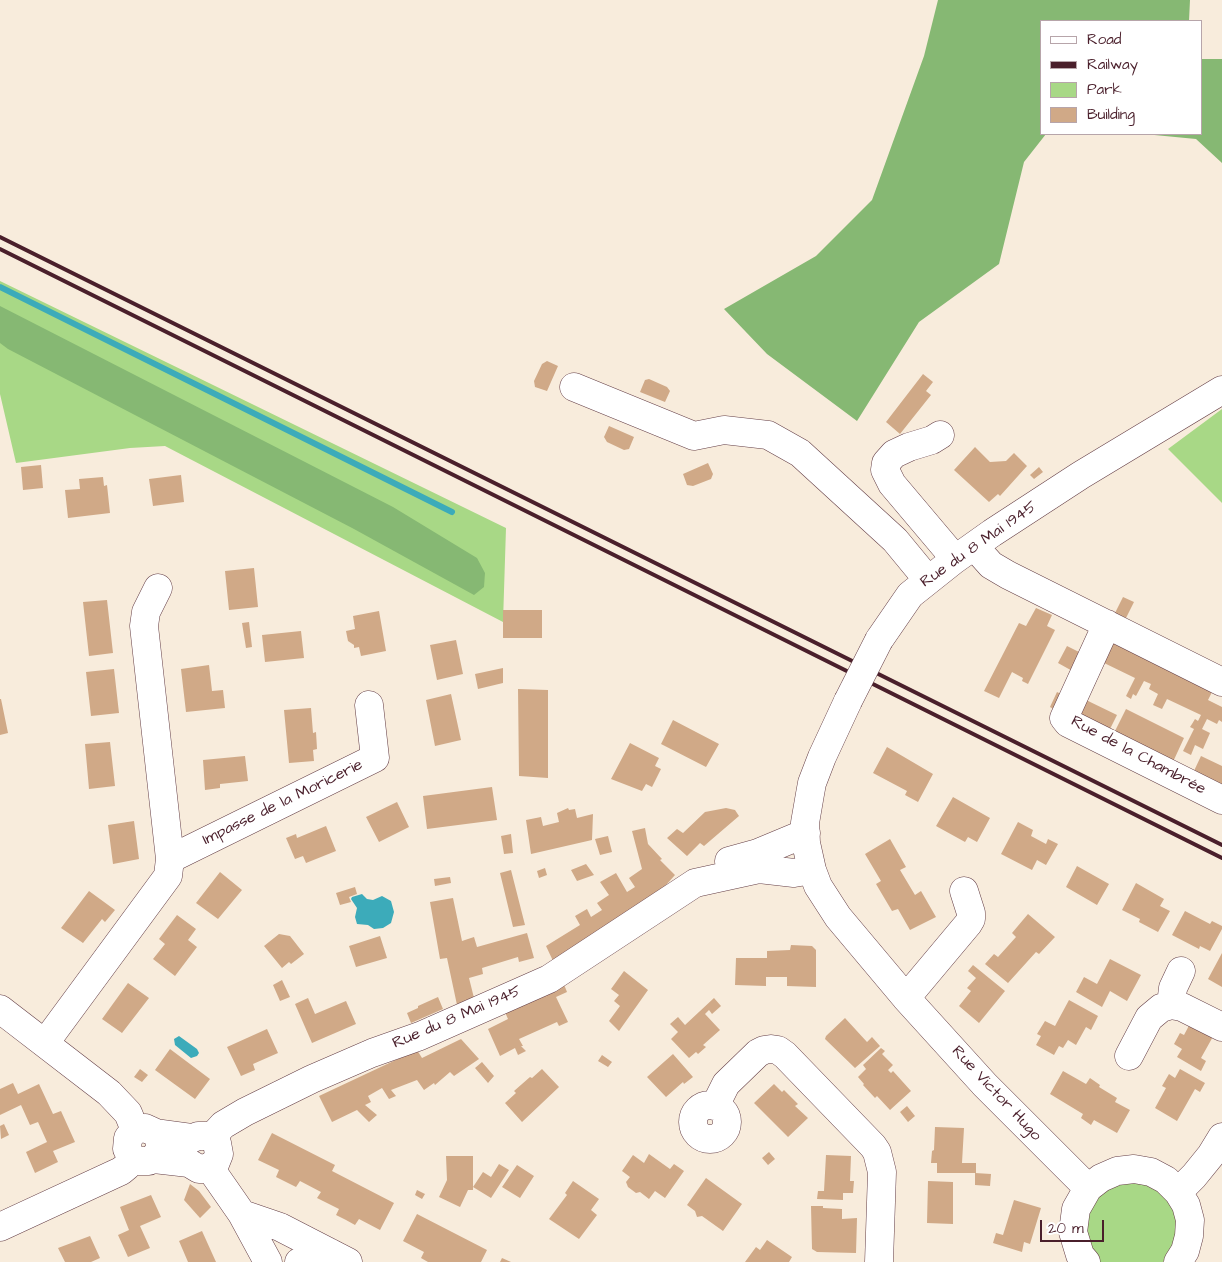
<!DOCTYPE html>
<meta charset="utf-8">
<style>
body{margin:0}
#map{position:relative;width:1222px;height:1262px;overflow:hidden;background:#f8ecdc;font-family:"Architects Daughter",sans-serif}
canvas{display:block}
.legend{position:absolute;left:1040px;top:20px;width:162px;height:115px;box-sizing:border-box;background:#fff;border:1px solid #b7a5aa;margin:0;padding:6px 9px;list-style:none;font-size:15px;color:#4a1f2b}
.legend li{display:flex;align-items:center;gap:10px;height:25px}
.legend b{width:25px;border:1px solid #b7a5aa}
.scale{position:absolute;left:1040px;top:1220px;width:64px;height:22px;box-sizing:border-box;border:2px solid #4a1f2b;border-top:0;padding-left:6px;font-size:15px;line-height:18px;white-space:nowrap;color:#4a1f2b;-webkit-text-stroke:4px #fff;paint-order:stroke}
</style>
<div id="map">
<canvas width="1222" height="1262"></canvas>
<ul class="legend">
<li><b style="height:6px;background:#fff"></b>Road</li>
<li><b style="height:6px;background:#4a1f2b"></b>Railway</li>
<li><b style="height:14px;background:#a8d886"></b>Park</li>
<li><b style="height:14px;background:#d0a987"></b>Building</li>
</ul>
<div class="scale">20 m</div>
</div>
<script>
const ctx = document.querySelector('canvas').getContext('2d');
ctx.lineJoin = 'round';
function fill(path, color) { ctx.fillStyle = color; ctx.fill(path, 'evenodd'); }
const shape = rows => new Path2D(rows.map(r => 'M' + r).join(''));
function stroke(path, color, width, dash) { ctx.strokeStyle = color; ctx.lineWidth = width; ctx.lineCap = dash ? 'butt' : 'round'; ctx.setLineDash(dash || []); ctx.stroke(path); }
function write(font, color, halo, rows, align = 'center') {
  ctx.font = font + ' "Architects Daughter",sans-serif'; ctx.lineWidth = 5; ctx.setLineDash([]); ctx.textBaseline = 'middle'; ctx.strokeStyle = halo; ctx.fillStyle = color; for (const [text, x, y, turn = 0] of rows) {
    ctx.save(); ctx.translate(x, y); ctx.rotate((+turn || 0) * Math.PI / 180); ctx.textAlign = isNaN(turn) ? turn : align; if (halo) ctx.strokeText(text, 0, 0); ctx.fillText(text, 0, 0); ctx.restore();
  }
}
fill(shape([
 [0,281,506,528,503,622,165,446,130,448,16,463,0,394],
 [1222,409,1222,503,1168,449],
 [1141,1182,1158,1189,1171,1202,1177,1220,1175,1243,1163,1262,1099,1262,1085,1236,1089,1206,1111,1185]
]), '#a8d886');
fill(shape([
 [938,0,1190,0,1189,21,1041,21,1041,134,1046,134,1024,162,999,264,919,322,857,421,767,354,724,309,816,256,872,200,924,56],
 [1201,59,1222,59,1222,163,1196,139,1144,134,1201,134],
 [0,306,393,507,477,558,485,573,484,587,474,595,354,529,8,349,0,343]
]), '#86b873');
fill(shape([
 [362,894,367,899,373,900,382,896,391,901,394,912,391,923,383,928,374,929,368,925,357,924,355,917,357,908,351,899,352,897],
 [179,1036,197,1049,199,1053,197,1056,191,1058,175,1045,174,1039]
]), '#3cabba');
stroke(shape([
 [0,287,452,512]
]), '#3cabba', 6);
fill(shape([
 [547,361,558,366,547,391,535,387,534,381,542,364],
 [923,374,933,382,926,391,931,395,900,434,886,422],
 [649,379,667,387,670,391,665,402,640,392,645,380],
 [609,426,634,437,629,449,624,450,607,442,604,437],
 [975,447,990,462,1006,461,1014,453,1027,466,1000,496,998,494,989,502,954,470],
 [708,463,713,474,711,479,693,486,687,485,683,474],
 [41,465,43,488,23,490,21,467],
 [1039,467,1043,472,1034,479,1030,475],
 [181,475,184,502,153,506,149,479],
 [103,477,104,486,107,485,110,513,68,518,65,490,80,489,79,479],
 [254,568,258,607,229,610,225,571],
 [1123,597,1134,602,1126,618,1115,613],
 [107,600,113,653,89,656,83,602],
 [1036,608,1052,615,1047,626,1055,630,1028,684,1022,681,1023,678,1012,672,999,698,984,691,1019,623,1026,626],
 [503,610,542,610,542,638,503,638],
 [379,611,386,651,361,656,359,647,354,648,354,645,348,641,346,631,355,629,353,616],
 [249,622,252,647,246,648,242,623],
 [301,631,304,658,265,662,262,635],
 [1112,637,1214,688,1208,700,1222,707,1222,722,1219,720,1217,724,1207,719,1202,729,1210,733,1203,749,1195,745,1191,755,1183,751,1194,729,1190,727,1192,724,1195,719,1198,721,1201,715,1167,699,1162,709,1153,705,1158,694,1149,689,1151,684,1144,681,1136,696,1133,694,1131,699,1126,696,1135,678,1100,661],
 [456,640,463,674,437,680,430,645],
 [1067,646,1085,655,1076,673,1058,663],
 [209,665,212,691,223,690,225,708,186,712,181,669],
 [503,668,503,683,478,689,475,674],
 [114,669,119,713,91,716,86,672],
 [518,689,548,690,548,778,519,776],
 [1057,692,1065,696,1057,711,1050,707],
 [451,694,461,740,435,746,426,700],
 [1,699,8,733,0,735,0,699],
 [1084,699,1117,715,1108,733,1075,716],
 [311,708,313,733,316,732,317,749,313,750,314,761,289,763,284,710],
 [1126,709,1184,738,1172,764,1113,735],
 [673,720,719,744,706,767,661,744],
 [110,742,115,786,89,789,85,744],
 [630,743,659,758,655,766,661,769,652,787,646,784,642,791,611,779],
 [887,747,933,774,918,802,905,795,907,791,873,773],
 [245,756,248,781,220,784,220,788,205,790,203,760],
 [1201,756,1222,766,1222,788,1193,773],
 [492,787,497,820,427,829,423,796],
 [953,797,990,818,977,842,968,837,965,842,936,826],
 [397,802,409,827,379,842,366,817],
 [568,808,569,810,575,809,577,818,593,814,592,840,531,854,526,820,541,817,543,826,559,822,557,813],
 [726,808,735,810,739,816,704,846,700,843,687,856,667,838,677,829,683,833,705,812],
 [134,821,139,859,113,864,108,825],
 [1018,822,1033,830,1031,836,1046,844,1048,839,1058,844,1046,865,1037,860,1032,870,1001,854],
 [326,826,336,851,306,863,303,856,295,859,286,838,296,834,297,838],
 [645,828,648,844,662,859,660,860,675,875,658,894,554,963,546,946,580,925,575,916,587,909,591,917,602,910,597,903,609,895,600,882,616,873,627,892,635,887,629,878,642,869,632,831],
 [511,834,513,853,504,854,501,836],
 [608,836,612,852,600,855,595,839],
 [890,839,906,867,900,870,915,895,921,891,936,917,910,930,898,909,892,911,876,884,881,881,865,854],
 [586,864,594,875,577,881,571,870],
 [1077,866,1109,884,1097,905,1066,887],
 [545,868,547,875,539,878,537,871],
 [511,870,525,925,513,927,500,873],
 [220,872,242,890,218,919,196,903],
 [450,877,451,883,435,886,434,879],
 [1136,883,1164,899,1160,906,1170,911,1158,932,1139,922,1140,919,1122,910],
 [355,887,357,894,349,897,351,902,340,905,336,893],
 [89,891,115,910,105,922,102,919,83,943,61,928],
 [453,898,462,941,474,937,477,947,527,933,534,958,519,962,518,957,482,968,483,974,469,978,474,998,457,1005,447,958,440,959,430,902],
 [1185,911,1210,924,1212,921,1222,926,1222,929,1210,951,1200,946,1199,949,1172,935],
 [1028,914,1055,937,1039,954,1036,952,1008,983,985,964,994,954,998,957,1016,937,1012,933],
 [177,915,196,929,188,940,197,947,175,976,153,959,165,944,159,939],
 [279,934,290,936,304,954,291,964,289,962,282,968,264,946],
 [380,936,387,958,356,967,349,946],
 [791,945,812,946,816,950,816,987,787,986,787,977,766,977,766,986,735,985,736,958,767,958,767,951,790,950],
 [1222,953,1222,987,1208,979],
 [1110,959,1141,975,1127,1001,1110,991,1102,1007,1076,992,1084,977,1097,984],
 [973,965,1005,991,979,1023,959,1006,971,991,967,988,976,978,968,971],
 [624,971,648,990,619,1031,609,1021,620,1006,614,1001,619,995,611,989],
 [282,980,290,997,280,1001,273,985],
 [563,982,567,992,556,997,568,1022,559,1026,557,1022,519,1039,523,1046,521,1046,526,1051,518,1055,515,1048,500,1056,488,1029,508,1019,504,1010],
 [128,983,149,998,122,1033,102,1019],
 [438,997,443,1009,411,1023,407,1013,418,1008,418,1006],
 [308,998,315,1014,346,1001,356,1024,312,1043,295,1004],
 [714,998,721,1006,712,1014,709,1010,705,1014,720,1030,703,1045,706,1047,698,1054,696,1052,689,1058,671,1039,678,1032,670,1024,678,1017,685,1025],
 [1069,1000,1098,1016,1091,1030,1086,1027,1076,1045,1068,1040,1063,1048,1059,1046,1054,1055,1036,1045,1041,1036,1037,1034,1045,1021,1055,1026],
 [845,1018,867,1042,872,1037,880,1046,855,1068,825,1039,826,1036],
 [1192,1020,1215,1033,1201,1058,1206,1061,1201,1071,1177,1057,1182,1049,1174,1044,1180,1033,1184,1035],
 [267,1029,278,1053,253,1064,255,1070,241,1076,227,1047],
 [461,1039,479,1059,454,1076,450,1072,435,1085,434,1083,424,1090,417,1080,391,1090,396,1096,389,1099,382,1088,368,1096,371,1102,365,1105,377,1115,369,1122,357,1110,332,1122,319,1096,417,1050,422,1058],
 [881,1048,885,1051,882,1054,893,1065,888,1070,891,1073,893,1071,911,1091,890,1110,877,1096,875,1098,863,1085,864,1084,858,1077,866,1069,863,1065],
 [170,1049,210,1079,195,1099,155,1070],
 [673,1054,693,1077,684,1084,683,1082,666,1097,647,1077],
 [602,1055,612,1062,608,1067,598,1061],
 [482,1062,494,1076,488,1083,475,1068],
 [140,1069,148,1075,142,1082,134,1077],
 [542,1069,559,1087,522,1122,505,1103,516,1093,514,1091,530,1077,532,1078],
 [1180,1069,1205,1083,1200,1092,1195,1089,1177,1121,1155,1108,1166,1088,1162,1086,1169,1074,1175,1078],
 [1063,1071,1086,1084,1090,1078,1100,1085,1099,1087,1117,1098,1115,1102,1130,1110,1117,1133,1094,1120,1091,1125,1081,1118,1083,1114,1050,1094],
 [13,1083,18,1094,39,1084,53,1114,61,1111,75,1142,53,1151,58,1162,35,1173,26,1152,47,1142,38,1122,30,1125,21,1105,0,1115,0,1089],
 [774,1084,782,1092,784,1090,798,1104,795,1106,808,1118,788,1137,754,1103],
 [907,1106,915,1116,908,1122,900,1112],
 [4,1124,9,1135,1,1139,0,1126],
 [935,1127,964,1128,962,1163,976,1163,976,1173,937,1173,937,1163,931,1163,932,1151,934,1150],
 [272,1133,335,1165,332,1171,394,1203,380,1230,359,1219,355,1225,346,1220,336,1215,339,1209,317,1198,321,1192,300,1181,296,1187,276,1177,279,1170,258,1160],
 [769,1152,775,1159,768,1165,762,1158],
 [649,1154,670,1169,674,1164,684,1171,665,1198,655,1191,649,1199,640,1192,636,1193,628,1187,626,1182,630,1177,622,1171,633,1155,644,1163],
 [826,1155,851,1156,850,1181,854,1181,853,1193,843,1193,843,1200,817,1199,818,1191,824,1191],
 [446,1156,473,1156,473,1190,468,1190,460,1207,439,1197,447,1180],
 [499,1164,509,1170,491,1198,473,1187,483,1172,491,1177],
 [517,1165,534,1176,520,1198,502,1187],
 [975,1173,991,1174,990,1186,975,1185],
 [706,1178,742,1204,723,1231,702,1216,697,1217,695,1211,687,1205],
 [573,1181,599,1199,591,1210,597,1215,579,1239,549,1219,567,1195,565,1193],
 [928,1181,953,1182,953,1224,927,1223],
 [190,1184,199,1191,211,1207,200,1218,184,1200],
 [417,1190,425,1194,422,1199,415,1195],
 [151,1195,161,1217,140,1226,150,1248,128,1257,118,1235,129,1230,120,1207],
 [1014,1200,1041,1208,1030,1244,1024,1242,1022,1252,993,1243,996,1233,1003,1235],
 [811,1206,823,1206,823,1208,842,1209,842,1219,857,1218,856,1253,817,1252,812,1249],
 [417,1214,487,1250,481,1262,428,1262,421,1258,424,1252,403,1241],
 [202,1231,216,1262,188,1262,179,1241],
 [90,1236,100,1258,91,1262,65,1262,58,1248],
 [767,1240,792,1257,789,1262,745,1262,756,1247,760,1250],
 [502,1258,511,1262,500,1262]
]), '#d0a987');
const minor = shape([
 [574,387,694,436,724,430,768,435,800,453,895,540,928,580],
 [940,435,932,440,909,447,894,454,886,463,885,470,892,484,946,548,954,560],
 [974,546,991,565,1008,575,1222,682],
 [1107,624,1064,718,1068,723,1222,800],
 [879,640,910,595,954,560,992,533,1081,475,1222,390],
 [848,701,822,757,812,783,810,794,805,823,806,843,812,870,818,886,838,917,906,998,985,1085,1088,1188],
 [170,859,375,758,369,705],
 [729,861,758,853,806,833],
 [906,998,968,924,971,919,971,913,964,891],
 [1171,1005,1173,988,1181,971],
 [0,1009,109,1093,128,1113,135,1130],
 [45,1043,168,876,170,859,144,626,146,612,158,588],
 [1129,1056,1149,1018,1161,1008,1171,1005,1182,1007,1222,1027],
 '693 1122a17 17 0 1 1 34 0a17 17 0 1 1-34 0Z',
 [715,1106,726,1084,758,1053,764,1050,771,1049,778,1050,785,1055,873,1146,877,1152,882,1172,879,1262],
 [211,1138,223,1125,245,1112,312,1079,372,1053,420,1036,549,979,695,883,759,869,794,873,812,870],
 [154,1159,189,1163,199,1169,204,1169,215,1164,219,1154,217,1143,209,1136,198,1136,193,1138,156,1133,145,1128,135,1130,128,1138,127,1149,132,1158,137,1161,149,1161,158,1154,161,1143,156,1133],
 [210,1168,242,1214,268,1262],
 [1178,1192,1194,1176,1211,1155,1222,1137],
 [242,1214,280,1227,348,1262],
 [0,1227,121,1171,127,1166,132,1158],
 [299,1262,315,1256,331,1253],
 [1086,1262,1080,1255,1073,1232,1076,1209,1088,1188,1101,1178,1117,1171,1134,1169,1151,1172,1166,1180,1178,1192,1186,1205,1190,1220,1189,1236,1185,1251,1178,1262]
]);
stroke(minor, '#643e46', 29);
stroke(minor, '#fff', 28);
stroke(shape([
 [0,237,1222,845],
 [0,249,1222,858]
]), '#4a1f2b', 4);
const minorBridge = shape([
 [848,701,879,640]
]);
stroke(minorBridge, '#643e46', 29, []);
stroke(minorBridge, '#fff', 28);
write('16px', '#4a1f2b', '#fff', [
 ["Rue du 8 Mai 1945",979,545,-35],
 ["Rue de la Chambrée",1138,756,28],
 ["Impasse de la Moricerie",283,803,-26],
 ["Rue du 8 Mai 1945",457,1018,-23],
 ["Rue Victor Hugo",996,1094,47]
]);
</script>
